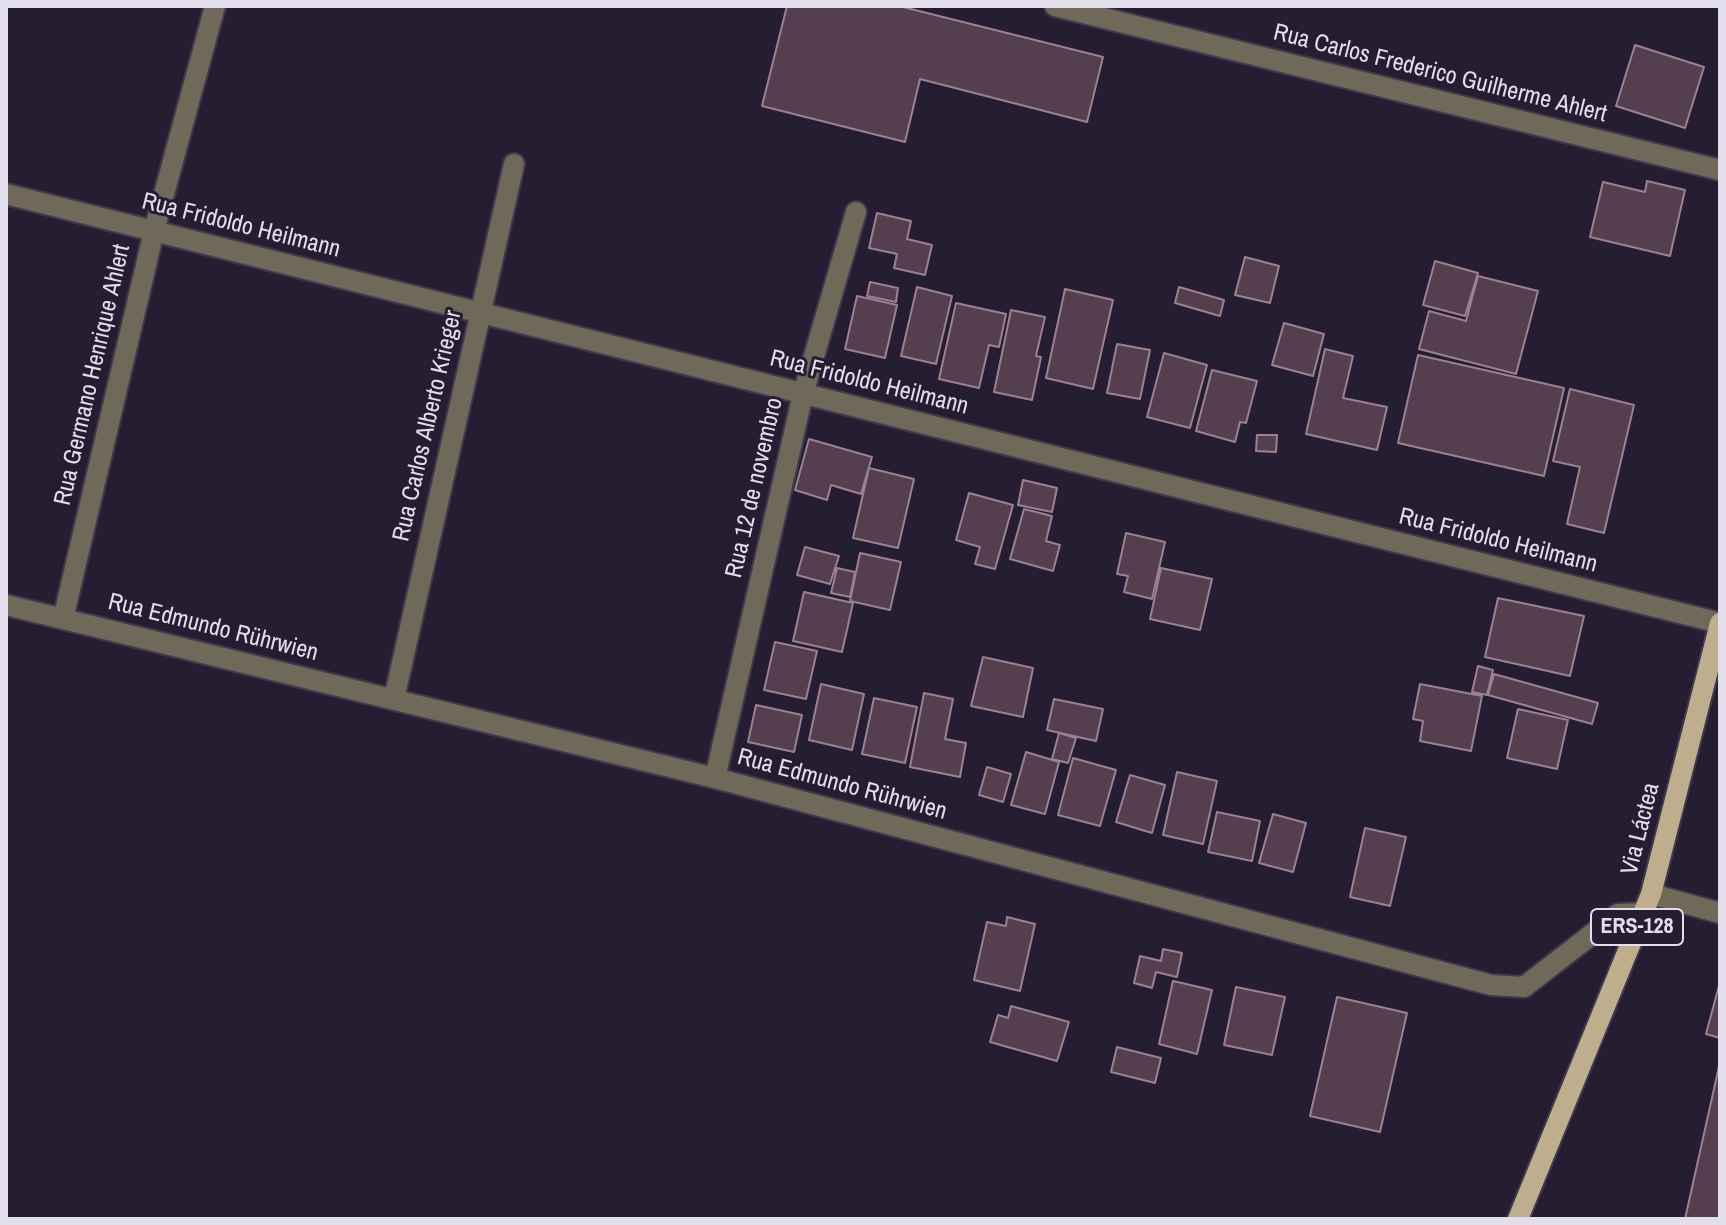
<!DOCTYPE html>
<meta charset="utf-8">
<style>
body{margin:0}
#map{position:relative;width:1726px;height:1225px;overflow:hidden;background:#251e33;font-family:"Archivo Narrow",sans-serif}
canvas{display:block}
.frame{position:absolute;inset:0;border:8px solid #e2deec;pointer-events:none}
</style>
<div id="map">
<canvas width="1726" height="1225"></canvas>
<div class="frame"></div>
</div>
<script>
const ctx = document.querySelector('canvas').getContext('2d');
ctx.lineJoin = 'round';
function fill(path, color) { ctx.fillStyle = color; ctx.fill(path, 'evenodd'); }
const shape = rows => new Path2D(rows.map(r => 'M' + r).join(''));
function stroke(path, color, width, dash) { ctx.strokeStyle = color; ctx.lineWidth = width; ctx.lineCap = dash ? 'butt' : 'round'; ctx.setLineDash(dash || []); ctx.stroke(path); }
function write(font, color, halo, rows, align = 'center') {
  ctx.font = font + ' "Archivo Narrow",sans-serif'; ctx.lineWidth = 6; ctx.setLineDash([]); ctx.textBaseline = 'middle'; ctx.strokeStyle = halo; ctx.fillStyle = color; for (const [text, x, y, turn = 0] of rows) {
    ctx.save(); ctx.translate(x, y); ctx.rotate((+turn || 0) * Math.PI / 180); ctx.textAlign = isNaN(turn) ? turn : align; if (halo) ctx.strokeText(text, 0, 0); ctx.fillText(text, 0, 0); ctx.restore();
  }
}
const building = shape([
 [787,6,899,6,1103,57,1087,122,920,79,905,142,762,106,787,6],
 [1635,45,1704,67,1685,128,1616,106,1635,45],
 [1647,181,1685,190,1670,256,1590,237,1603,182,1645,192,1647,181],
 [877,213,911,221,907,239,932,245,925,275,894,268,897,254,869,248,877,213],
 [1245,257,1279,266,1270,303,1235,295,1245,257],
 [1435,261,1478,273,1465,316,1423,305,1435,261],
 [1478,276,1538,291,1516,374,1419,349,1429,311,1466,321,1478,276],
 [870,282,898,288,896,302,867,296,870,282],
 [917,287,952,296,936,364,901,356,917,287],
 [1179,287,1224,300,1220,316,1175,303,1179,287],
 [1065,289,1113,300,1093,389,1046,378,1065,289],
 [857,296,897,305,885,358,845,349,857,296],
 [956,303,1006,314,999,347,989,345,979,388,939,379,956,303],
 [1011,310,1045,317,1036,356,1041,357,1032,400,994,392,1011,310],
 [1284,323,1324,334,1313,376,1272,365,1284,323],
 [1117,344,1150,350,1140,399,1107,393,1117,344],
 [1325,349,1353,356,1343,398,1387,407,1377,450,1306,434,1325,349],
 [1164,353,1207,365,1190,428,1147,417,1164,353],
 [1418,355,1564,388,1544,476,1398,443,1418,355],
 [1212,370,1257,381,1246,423,1240,422,1235,442,1196,431,1212,370],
 [1570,389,1634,405,1604,533,1567,524,1580,467,1553,461,1570,389],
 [1257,435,1277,435,1276,452,1256,451,1257,435],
 [809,439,872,457,861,494,831,485,827,500,795,490,809,439],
 [869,468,914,479,898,548,853,538,869,468],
 [1023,480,1057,488,1052,512,1018,505,1023,480],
 [969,493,1013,505,995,569,975,564,980,547,956,540,969,493],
 [1024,509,1052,516,1046,541,1060,545,1053,571,1010,559,1024,509],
 [1126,533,1165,542,1152,599,1124,592,1128,576,1117,574,1126,533],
 [805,547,839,556,830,584,797,575,805,547],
 [860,553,901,562,890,610,850,601,860,553],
 [837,568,855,572,850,597,831,593,837,568],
 [1161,568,1212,579,1200,630,1150,619,1161,568],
 [804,592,853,603,842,652,793,641,804,592],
 [1498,598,1584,616,1570,676,1485,657,1498,598],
 [775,642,817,651,806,699,764,690,775,642],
 [983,657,1033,668,1023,717,971,706,983,657],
 [1478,666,1493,670,1487,695,1472,692,1478,666],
 [1494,674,1598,703,1592,724,1488,695,1494,674],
 [821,684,864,694,852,750,809,740,821,684],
 [1420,684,1482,696,1471,751,1420,741,1423,721,1413,719,1420,684],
 [924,693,953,699,945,739,966,743,960,777,910,767,924,693],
 [874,698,917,707,905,763,862,754,874,698],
 [1054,699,1103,709,1096,741,1047,730,1054,699],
 [756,705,802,715,794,752,748,742,756,705],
 [1518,709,1568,720,1557,769,1507,758,1518,709],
 [1059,733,1076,738,1068,763,1052,759,1059,733],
 [1026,752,1059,762,1045,814,1011,805,1026,752],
 [1073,758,1116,770,1100,826,1058,815,1073,758],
 [987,767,1011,774,1003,802,979,795,987,767],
 [1177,772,1217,781,1203,844,1163,835,1177,772],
 [1130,775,1165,785,1152,833,1116,822,1130,775],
 [1217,812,1260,821,1252,861,1208,852,1217,812],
 [1273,814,1306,823,1293,872,1259,863,1273,814],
 [1365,828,1406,837,1390,906,1350,897,1365,828],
 [1007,917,1035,924,1020,991,974,980,987,922,1006,926,1007,917],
 [1163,949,1182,953,1177,977,1156,972,1152,988,1134,983,1140,956,1161,961,1163,949],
 [1173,981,1212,990,1197,1054,1159,1044,1173,981],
 [1720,982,1720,1038,1706,1034,1720,982],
 [1236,987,1285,997,1272,1055,1224,1045,1236,987],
 [1337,997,1407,1013,1380,1132,1310,1116,1337,997],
 [1011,1006,1069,1022,1057,1061,990,1042,998,1015,1008,1018,1011,1006],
 [1117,1047,1161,1058,1155,1083,1111,1072,1117,1047],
 [1720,1062,1720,1219,1685,1219,1720,1062]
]);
fill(building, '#553e4d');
stroke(building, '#9b8191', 2);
const minor = shape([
 [1055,6,1720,170],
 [6,194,1720,623],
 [6,605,715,778,1491,985,1524,987,1618,914,1642,913],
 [63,619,154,231,215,6],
 [394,699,514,164],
 [715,778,803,394,856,212],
 [1651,894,1720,913]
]);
const major = shape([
 [1518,1219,1651,894,1720,623]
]);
stroke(minor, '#3f394d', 24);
stroke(major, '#3f394d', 24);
stroke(minor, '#706859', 20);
stroke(major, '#bfae8e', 20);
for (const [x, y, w] of [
 [1637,927,92]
]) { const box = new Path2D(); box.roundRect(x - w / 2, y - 18, w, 36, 6); ctx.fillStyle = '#251e33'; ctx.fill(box); stroke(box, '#e2deec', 2); }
write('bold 22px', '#e2deec', null, [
 ["ERS-128",1637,927]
]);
write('24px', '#e2deec', '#251e33', [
 ["Rua Carlos Frederico Guilherme Ahlert",1440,74,14],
 ["Rua Fridoldo Heilmann",241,226,14],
 ["Rua Germano Henrique Ahlert",93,375,-77],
 ["Rua Fridoldo Heilmann",869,383,14],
 ["Rua Carlos Alberto Krieger",428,426,-77],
 ["Rua 12 de novembro",755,488,-77],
 ["Rua Fridoldo Heilmann",1498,541,14],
 ["Rua Edmundo Rührwien",213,628,14],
 ["Rua Edmundo Rührwien",842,785,15],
 ["Via Láctea",1641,829,-76]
]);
</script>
